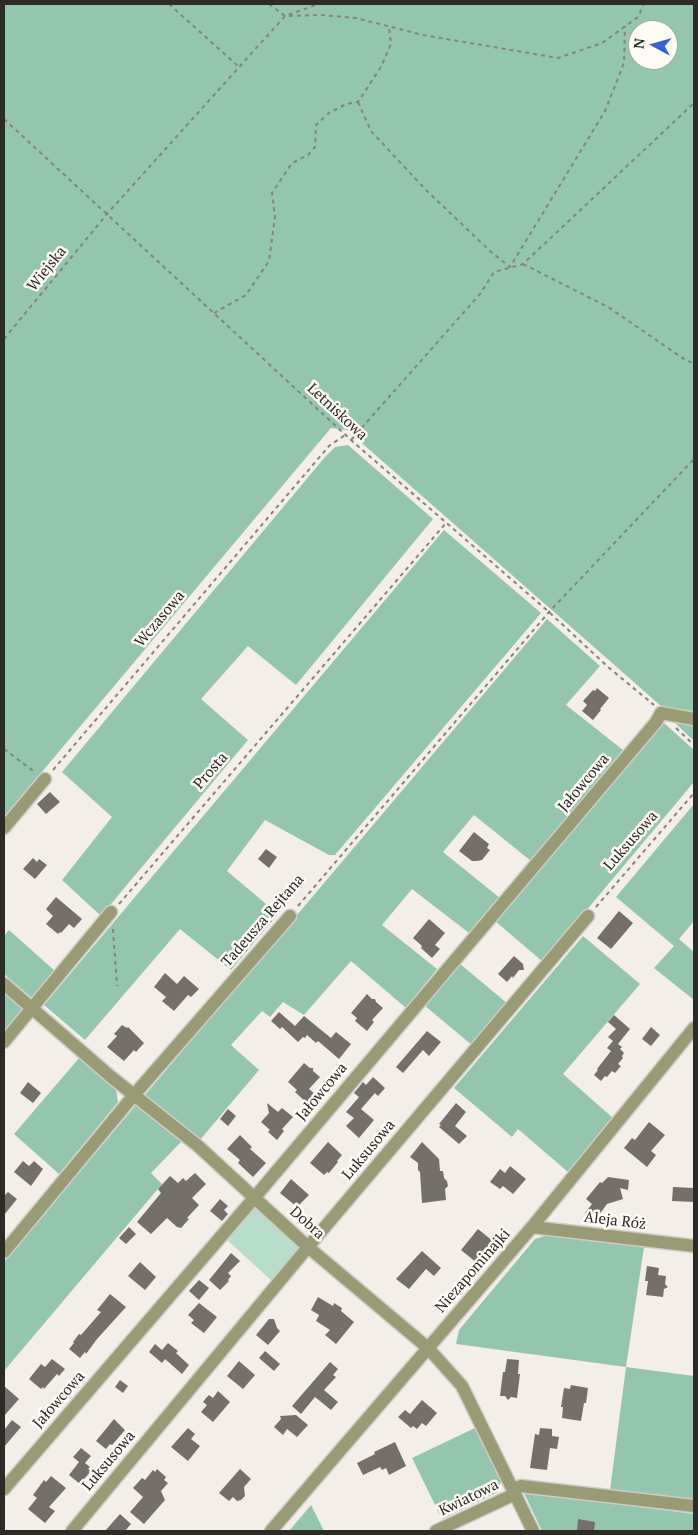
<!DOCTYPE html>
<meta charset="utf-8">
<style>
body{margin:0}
#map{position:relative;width:698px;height:1535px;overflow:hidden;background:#f3eee8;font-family:"PT Serif",serif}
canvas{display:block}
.frame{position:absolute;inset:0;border:5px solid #2d2b28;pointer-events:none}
.north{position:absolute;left:628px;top:20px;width:50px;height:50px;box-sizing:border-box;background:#fffcf8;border:1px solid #aba8a5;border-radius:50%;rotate:276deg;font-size:14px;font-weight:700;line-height:20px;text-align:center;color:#2d2b28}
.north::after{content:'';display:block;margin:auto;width:18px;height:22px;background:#3563d3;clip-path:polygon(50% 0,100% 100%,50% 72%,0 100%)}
</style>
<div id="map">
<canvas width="698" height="1535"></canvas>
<div class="frame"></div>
<div class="north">N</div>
</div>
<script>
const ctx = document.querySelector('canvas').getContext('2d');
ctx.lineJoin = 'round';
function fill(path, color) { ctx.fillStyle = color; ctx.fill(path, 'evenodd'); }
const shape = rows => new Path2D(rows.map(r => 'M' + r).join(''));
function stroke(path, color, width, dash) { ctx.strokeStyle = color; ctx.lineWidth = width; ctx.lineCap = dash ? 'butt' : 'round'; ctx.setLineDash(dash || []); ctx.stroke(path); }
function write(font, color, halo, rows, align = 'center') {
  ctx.font = font + ' "PT Serif",serif'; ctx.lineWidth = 5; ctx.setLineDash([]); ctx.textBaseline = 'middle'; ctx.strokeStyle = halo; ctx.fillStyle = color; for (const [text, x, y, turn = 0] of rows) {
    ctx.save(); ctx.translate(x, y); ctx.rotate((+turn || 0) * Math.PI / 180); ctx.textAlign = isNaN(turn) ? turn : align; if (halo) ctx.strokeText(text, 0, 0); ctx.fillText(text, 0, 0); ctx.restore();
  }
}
fill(shape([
 [255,1206,302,1247,273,1282,226,1239]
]), '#b8ddcb');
fill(shape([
 [4,4,694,4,694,714,677,711,661,706,347,430,331,428,4,817],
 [638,30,668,30,668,60,638,60],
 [348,445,433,519,296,685,248,646,201,699,248,740,101,916,62,880,112,817,62,772,325,457,335,447],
 [444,530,541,613,335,855,329,855,265,820,227,871,278,914,231,970,180,929,85,1040,44,1005],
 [547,619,600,666,566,705,623,750,531,861,474,815,443,852,500,898,469,933,412,889,382,925,437,969,406,1008,351,961,304,1015,283,1002,270,1017,262,1011,231,1045,259,1070,200,1140,145,1095],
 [674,722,694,726,694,741],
 [664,723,694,750,694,782,543,962,495,921],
 [694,804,694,921,679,939,694,952,694,1000,654,968,674,946,616,897],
 [9,930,55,971,32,998,4,974,4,936],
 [583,936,640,984,563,1074,613,1118,568,1172,518,1129,512,1137,454,1088],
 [459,963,508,1004,473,1046,424,1005],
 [4,991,23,1008,4,1031],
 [80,1057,116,1089,118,1102,59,1174,14,1134],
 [136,1105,182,1141,151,1173,162,1184,4,1371,4,1262],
 [551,1234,644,1247,626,1367,694,1376,694,1501,610,1490,626,1367,456,1344,459,1330,535,1239],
 [477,1427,501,1481,498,1492,442,1519,412,1458],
 [523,1491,694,1514,694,1531,542,1531],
 [311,1505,324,1531,289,1531]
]), '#94c6ae');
fill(shape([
 [597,688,609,698,600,709,601,710,593,720,582,711,587,705,583,701,593,690,595,691],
 [50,792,60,802,46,814,37,804],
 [474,832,489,844,487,848,490,850,482,860,477,861,472,861,459,851],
 [266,849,277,857,269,868,258,859],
 [33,858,37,862,39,859,47,865,35,879,23,869],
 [56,897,82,919,74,928,69,924,61,933,60,932,58,934,46,924,53,916,46,909],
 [619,911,633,923,611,949,597,938],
 [429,919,445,933,435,945,440,949,432,958,421,948,422,946,413,938],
 [514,956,523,964,524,970,519,970,513,978,512,976,507,982,498,974],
 [165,973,177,984,184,976,199,989,191,997,188,995,174,1011,162,1001,166,997,154,987],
 [367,994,372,999,375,999,376,1002,383,1008,372,1020,374,1022,367,1031,355,1021,357,1018,351,1013],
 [279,1012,295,1026,304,1016,331,1038,336,1032,351,1044,339,1059,318,1041,316,1043,307,1035,305,1038,303,1037,298,1042,282,1027,280,1029,271,1021],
 [614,1015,630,1029,618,1044,622,1047,620,1049,624,1053,622,1056,623,1058,618,1064,621,1066,615,1073,612,1071,607,1077,605,1076,601,1081,594,1075,598,1070,597,1069,611,1051,607,1048,613,1041,608,1037,616,1029,608,1022],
 [122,1025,127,1028,128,1027,144,1043,136,1052,134,1050,124,1061,107,1047,117,1036,114,1034],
 [651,1027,660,1035,651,1046,642,1039],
 [427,1031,441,1042,429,1056,423,1050,403,1073,396,1067],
 [304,1063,310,1068,313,1068,313,1071,320,1077,309,1089,315,1094,307,1103,295,1092,297,1090,288,1082],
 [373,1077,385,1088,378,1096,375,1093,361,1109,374,1120,359,1138,346,1126,354,1118,346,1112,359,1097,354,1093,363,1082,366,1085],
 [28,1082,41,1093,33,1103,20,1093],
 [267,1103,278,1112,282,1108,293,1117,282,1129,284,1131,277,1140,268,1132,270,1130,261,1122,269,1113],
 [456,1103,466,1112,455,1126,467,1136,459,1144,439,1127,441,1125,439,1124],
 [228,1109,236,1116,228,1126,220,1119],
 [649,1122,665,1135,651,1151,656,1155,647,1167,624,1148,632,1138,635,1140],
 [240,1135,252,1147,250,1149,266,1163,253,1177,238,1163,240,1160,227,1149],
 [328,1142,342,1155,337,1161,338,1162,329,1173,327,1172,324,1175,310,1163],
 [422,1142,439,1159,440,1171,443,1171,444,1178,447,1181,448,1186,445,1189,446,1200,422,1203,420,1172,418,1170,418,1163,410,1157],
 [23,1161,29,1166,34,1161,43,1169,31,1186,14,1172],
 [510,1166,526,1179,513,1194,503,1186,500,1189,490,1182,500,1169,505,1173],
 [195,1173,206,1184,192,1198,199,1205,187,1218,189,1219,181,1228,177,1227,167,1218,151,1234,137,1222,161,1193,158,1189,170,1176,178,1183,183,1178,186,1181],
 [608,1177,629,1180,628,1190,620,1188,623,1199,607,1204,599,1215,585,1213,592,1204,586,1199,600,1182,602,1183],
 [291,1179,309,1195,297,1207,280,1193],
 [673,1187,694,1188,694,1202,672,1201],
 [8,1192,17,1199,4,1215,4,1196],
 [220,1199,228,1206,224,1210,228,1214,222,1221,210,1211],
 [129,1227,136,1234,126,1244,119,1238],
 [478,1229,494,1242,477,1263,461,1250],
 [422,1251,441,1268,434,1276,426,1269,409,1289,396,1279],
 [231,1253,240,1261,228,1273,231,1276,228,1280,229,1281,220,1290,209,1280],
 [140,1262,156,1277,145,1290,128,1276],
 [647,1266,659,1268,658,1275,666,1276,665,1284,668,1287,664,1289,663,1297,646,1295,648,1281,645,1281],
 [199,1280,209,1288,199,1300,189,1291],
 [110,1294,126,1307,97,1339,86,1354,85,1352,80,1358,69,1349,74,1343,73,1342,79,1334,81,1335,101,1312,97,1310],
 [318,1297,333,1306,334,1303,342,1308,341,1311,354,1322,336,1344,325,1335,330,1330,316,1321,319,1315,311,1310],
 [199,1303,217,1317,204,1333,191,1323,194,1320,188,1315],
 [269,1319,274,1319,277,1328,280,1331,268,1345,256,1335],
 [168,1343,178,1351,176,1353,189,1365,182,1374,165,1359,162,1363,149,1352,155,1344,162,1350],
 [265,1351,280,1364,274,1371,259,1358],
 [52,1359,65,1369,59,1376,57,1374,44,1389,43,1387,41,1389,29,1379,41,1364,45,1367],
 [507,1359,519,1360,518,1374,520,1374,517,1398,511,1397,508,1400,505,1396,500,1396,503,1372,505,1372],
 [239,1361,255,1375,243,1389,227,1376],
 [330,1362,338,1369,333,1375,336,1377,324,1390,338,1402,331,1410,315,1397,301,1414,292,1406],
 [120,1380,128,1386,123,1393,115,1387],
 [571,1385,588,1388,586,1403,584,1403,581,1421,562,1418,563,1407,561,1407,564,1388,570,1389],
 [4,1386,19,1399,4,1416],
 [218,1391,230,1402,213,1422,201,1412,207,1405,203,1402,206,1398,209,1395,213,1398],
 [422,1400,437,1413,426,1426,422,1423,417,1429,413,1426,411,1428,398,1417,405,1410,410,1414],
 [296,1415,308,1425,297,1437,287,1429,283,1435,274,1427,281,1419,280,1416],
 [114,1419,125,1430,112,1445,110,1444,106,1449,96,1441],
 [12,1420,21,1427,4,1447,4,1430],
 [188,1428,195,1434,191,1439,200,1446,188,1461,171,1447],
 [540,1428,552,1429,552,1436,559,1437,557,1449,550,1448,547,1470,530,1468,535,1434,539,1435],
 [395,1442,406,1466,389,1475,386,1468,382,1470,380,1467,363,1475,357,1463,375,1454,374,1452],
 [81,1448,91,1456,85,1463,90,1467,88,1469,91,1471,80,1484,69,1475,79,1462,73,1457],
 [157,1469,166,1477,164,1480,168,1483,161,1491,165,1500,144,1524,130,1512,143,1497,133,1488,142,1478,145,1480,153,1470,155,1472],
 [240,1469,251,1479,244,1487,245,1496,241,1500,237,1501,233,1497,229,1501,219,1493],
 [51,1476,66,1488,49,1507,55,1511,45,1523,28,1509,37,1498,33,1495,44,1480,46,1482],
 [120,1514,131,1524,125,1531,105,1531],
 [578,1519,595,1522,594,1531,577,1531]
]), '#746f6a');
const minor = shape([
 [4,828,45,779],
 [4,984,110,1076,197,1145,308,1247,428,1348,462,1386,533,1531],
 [4,1042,111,912],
 [532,1227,694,1246],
 [4,1252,134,1095,290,916],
 [4,1489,255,1197,656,722,661,713,694,719],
 [513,1489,521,1486,529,1487,694,1506],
 [72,1531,308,1247,588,916],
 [271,1531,532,1227,694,1028],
 [436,1531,515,1494]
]);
stroke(minor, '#cfcbc5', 15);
stroke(shape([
 [169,4,239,67],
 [269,4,285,16,321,15,356,18,423,35,558,58,602,43,638,17,644,4],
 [358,102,371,131,425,189,490,251,510,267,605,111,624,63,625,26],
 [4,119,351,440,549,612,608,667,654,705],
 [523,264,608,307,687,361,694,363],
 [214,313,246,295,269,261,275,217,272,193,292,163,308,155,315,147,316,125,329,113,346,104,358,102,381,67,391,44,389,28],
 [4,339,107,214,285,16,313,6,315,4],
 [351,440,480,294,494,272,523,264,694,103],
 [676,728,694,745],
 [4,749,36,773],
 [53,770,329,446,345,435],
 [119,904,446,523],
 [298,906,549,612,694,459],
 [596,907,694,793],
 [113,929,117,986]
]), '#86837f', 2, [4, 4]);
stroke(minor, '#989b73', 12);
write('15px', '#2d2b28', '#fffcf8', [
 ["Wiejska",47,269,-51],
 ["Letniskowa",337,412,43],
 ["Wczasowa",160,619,-50],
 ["Prosta",211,771,-49],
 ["Jałowcowa",584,783,-50],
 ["Luksusowa",631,841,-49],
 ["Tadeusza Rejtana",263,921,-49],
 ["Jałowcowa",322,1092,-50],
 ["Luksusowa",369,1150,-50],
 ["Aleja Róż",615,1221,7],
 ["Dobra",307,1223,42],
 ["Niezapominajki",473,1271,-49],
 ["Jałowcowa",59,1400,-49],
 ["Luksusowa",109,1461,-50],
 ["Kwiatowa",469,1498,-26]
]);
</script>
